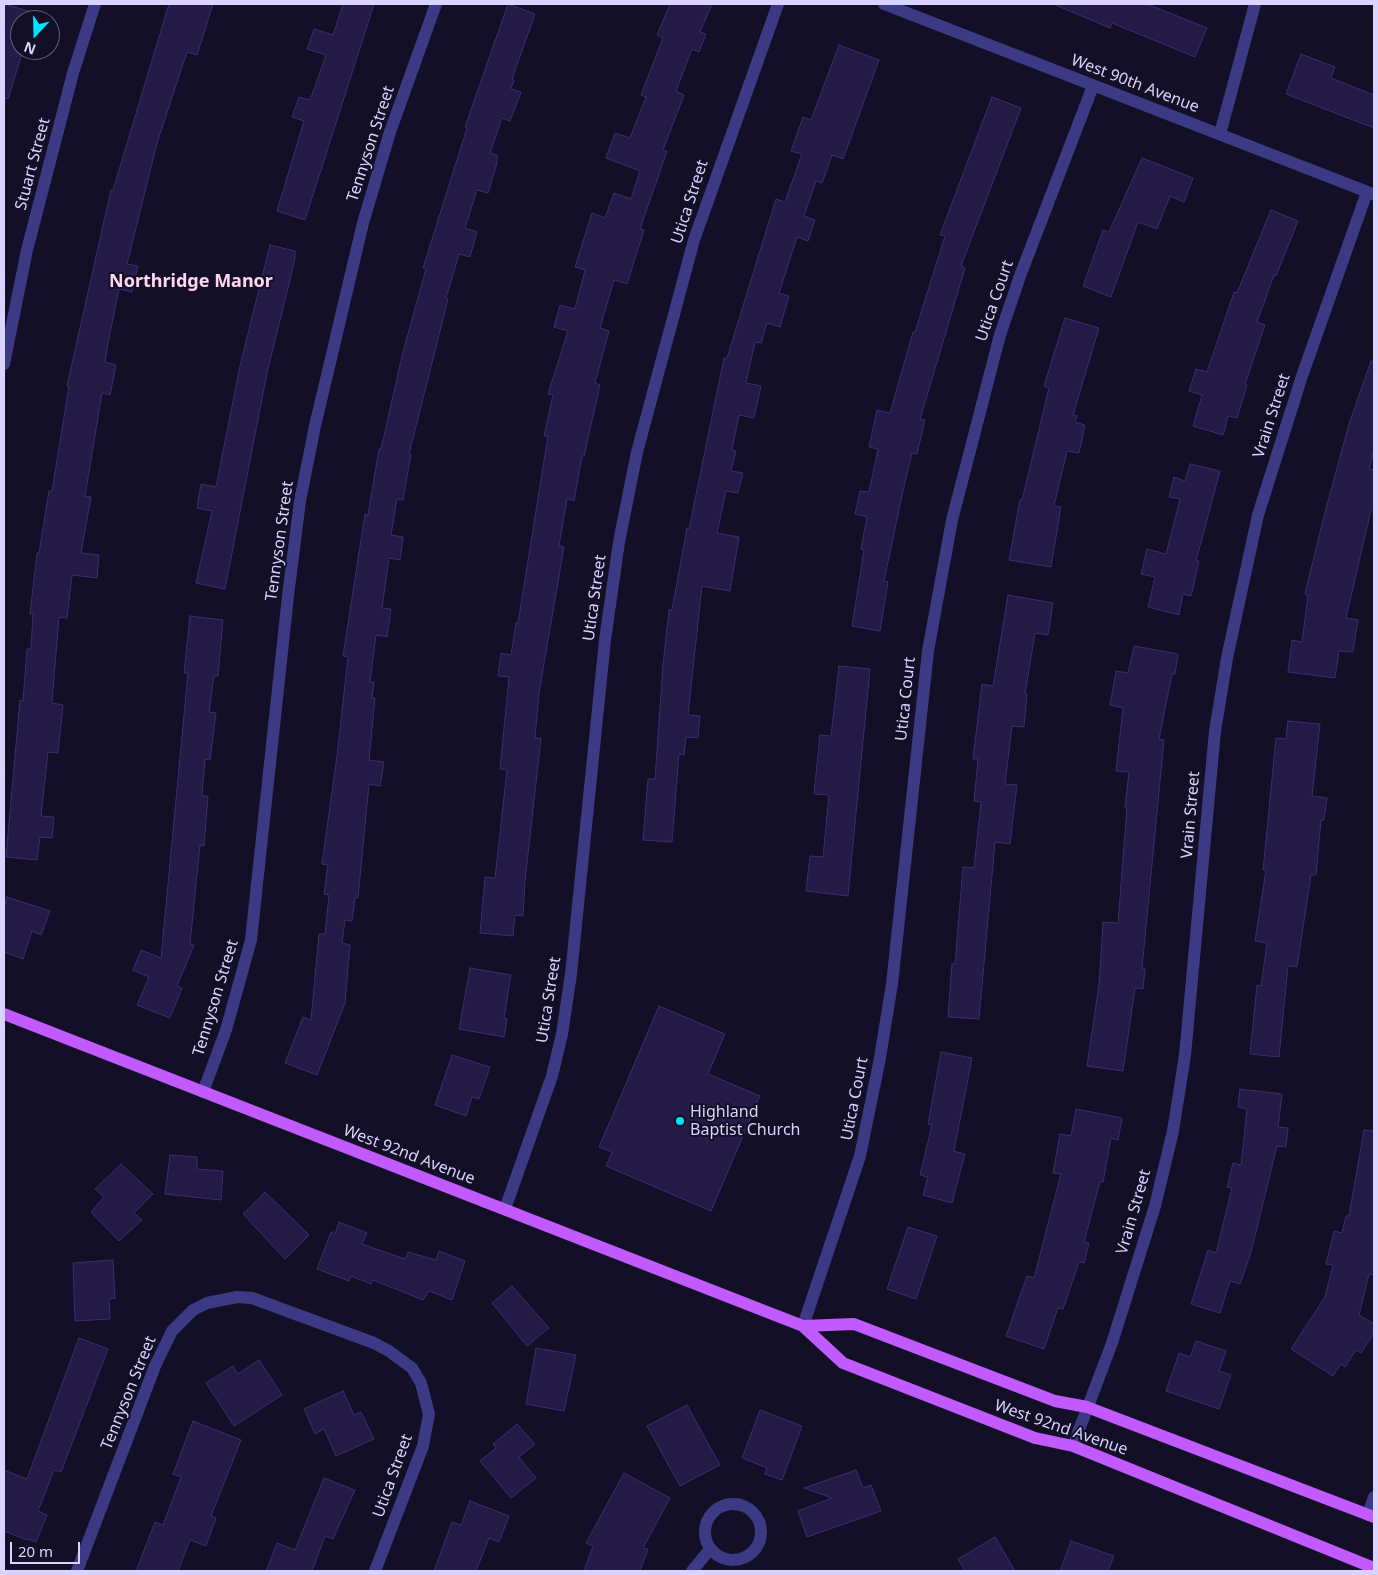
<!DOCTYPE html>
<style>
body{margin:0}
#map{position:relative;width:1378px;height:1575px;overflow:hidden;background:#130f26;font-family:"Noto Sans",sans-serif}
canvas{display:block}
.frame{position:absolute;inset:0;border:5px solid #d9d4ff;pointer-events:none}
.north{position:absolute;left:10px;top:10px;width:50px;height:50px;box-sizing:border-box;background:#130f26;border:1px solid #625e7d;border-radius:50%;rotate:201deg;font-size:14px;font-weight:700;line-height:20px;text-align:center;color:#d9d4ff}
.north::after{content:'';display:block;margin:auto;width:18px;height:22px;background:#00e5ff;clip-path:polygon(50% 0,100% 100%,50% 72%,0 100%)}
.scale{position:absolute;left:10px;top:1542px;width:70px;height:22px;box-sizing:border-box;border:2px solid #d9d4ff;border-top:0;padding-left:6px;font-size:15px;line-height:18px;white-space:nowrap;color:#d9d4ff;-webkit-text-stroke:4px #130f26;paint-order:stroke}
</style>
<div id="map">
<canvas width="1378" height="1575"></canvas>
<div class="frame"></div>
<div class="north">N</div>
<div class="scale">20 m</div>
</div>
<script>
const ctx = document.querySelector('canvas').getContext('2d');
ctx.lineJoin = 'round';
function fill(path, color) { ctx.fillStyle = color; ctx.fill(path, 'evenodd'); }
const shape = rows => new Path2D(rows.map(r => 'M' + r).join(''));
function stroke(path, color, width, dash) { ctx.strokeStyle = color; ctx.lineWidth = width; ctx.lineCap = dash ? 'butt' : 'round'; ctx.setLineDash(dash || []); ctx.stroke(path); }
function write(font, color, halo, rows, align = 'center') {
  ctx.font = font + ' "Noto Sans",sans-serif'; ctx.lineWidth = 4; ctx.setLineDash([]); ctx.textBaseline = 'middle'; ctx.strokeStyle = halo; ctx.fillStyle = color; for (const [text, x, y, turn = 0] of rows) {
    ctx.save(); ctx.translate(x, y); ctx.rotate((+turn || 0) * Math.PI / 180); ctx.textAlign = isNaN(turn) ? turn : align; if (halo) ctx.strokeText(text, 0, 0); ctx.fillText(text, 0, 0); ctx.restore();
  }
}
const building = shape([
 [4,4,35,13,33,20,20,20,20,50,23,50,8,99,4,98,4,4],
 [169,4,213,4,197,55,187,52,157,143,127,264,138,266,132,292,119,289,108,343,105,362,116,365,110,395,102,393,85,496,91,497,81,553,99,555,97,578,72,575,67,618,59,617,52,703,63,705,58,753,48,752,41,816,54,817,52,838,40,837,37,860,6,857,20,700,23,701,27,649,31,649,33,614,30,614,37,553,39,553,49,491,52,491,69,386,67,386,111,190,113,190,169,4],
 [343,4,374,4,305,220,277,211,304,121,292,117,299,97,309,100,312,95,326,55,307,49,314,29,333,35,343,4],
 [508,4,535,14,512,79,514,80,511,89,521,92,510,121,502,118,490,153,497,155,497,163,488,193,477,190,465,228,477,232,470,257,459,254,446,298,448,299,409,454,411,454,403,500,397,499,391,535,403,537,400,560,389,558,382,608,391,609,387,637,376,635,370,682,374,682,372,698,375,698,369,760,384,762,380,786,369,784,358,898,355,898,352,921,345,920,342,943,350,945,345,1003,317,1075,285,1063,303,1017,311,1020,319,934,325,934,329,895,324,894,328,865,322,864,337,756,348,657,343,656,365,514,368,515,379,449,381,449,403,352,426,269,423,268,467,128,465,127,508,4],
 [670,4,712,4,700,32,706,34,699,52,692,49,676,91,684,95,663,150,667,151,640,229,644,230,627,284,614,280,600,328,609,331,595,383,600,385,584,456,582,456,574,501,567,499,559,546,564,547,539,693,535,738,541,738,525,881,523,916,515,915,513,936,480,933,485,877,495,878,507,770,500,769,509,677,498,676,501,653,511,655,516,623,518,623,548,436,544,436,553,395,548,394,568,331,554,327,560,305,575,309,585,270,575,267,592,213,605,218,614,193,631,199,640,171,606,158,615,133,630,138,646,97,641,95,663,38,657,35,670,4],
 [1053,4,1147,4,1207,28,1195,57,1112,23,1110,28,1053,4],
 [839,45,879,60,843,159,832,155,822,183,816,181,804,216,815,220,808,241,797,237,779,293,789,296,780,327,767,323,761,343,755,342,746,383,761,386,754,418,739,415,732,450,736,451,731,471,743,473,738,493,726,491,717,533,739,537,730,591,702,586,688,715,700,716,698,738,686,737,684,755,679,754,672,842,643,840,648,779,655,779,663,665,669,610,672,610,687,528,689,529,724,358,727,358,776,199,785,202,802,154,791,151,803,117,811,120,839,45],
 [1301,54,1335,67,1331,78,1374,95,1374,128,1286,94,1301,54],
 [992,97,1021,108,961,266,965,268,920,419,925,420,917,454,912,453,903,491,884,581,888,582,880,631,852,626,864,550,861,549,867,517,855,514,860,491,869,492,878,449,869,447,877,410,890,413,913,332,915,332,945,236,940,235,992,97],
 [1142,158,1193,178,1184,202,1170,196,1157,229,1138,222,1111,297,1083,286,1103,230,1109,232,1142,158],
 [1271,210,1298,221,1276,276,1274,275,1257,322,1265,325,1245,384,1247,385,1237,418,1228,416,1223,435,1193,426,1202,395,1189,391,1196,369,1207,372,1234,292,1237,293,1271,210],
 [270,245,295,251,295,259,267,373,225,589,196,583,212,511,197,508,201,484,216,487,240,366,270,245],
 [1065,318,1099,328,1073,415,1077,416,1075,422,1085,425,1079,453,1067,451,1054,506,1061,507,1051,567,1009,560,1020,500,1022,500,1049,388,1044,386,1065,318],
 [1371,361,1374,362,1374,450,1369,469,1374,470,1374,510,1371,510,1346,618,1358,620,1353,652,1339,651,1335,678,1288,672,1292,640,1302,642,1308,595,1305,594,1324,516,1349,424,1371,361],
 [1190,464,1220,471,1196,561,1199,561,1191,596,1183,594,1179,615,1148,607,1155,577,1141,574,1147,549,1166,554,1180,499,1169,497,1174,477,1185,481,1190,464],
 [1008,595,1053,603,1048,635,1035,633,1025,694,1027,694,1024,727,1012,726,1005,784,1017,785,1010,844,995,842,979,1019,948,1017,952,964,955,964,963,867,974,868,981,802,974,801,978,759,973,759,982,684,993,686,1008,595],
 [190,616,223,620,218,676,214,676,209,712,216,713,210,760,205,759,202,796,208,796,204,846,200,845,190,944,194,945,177,986,182,988,170,1018,137,1005,149,977,133,970,141,950,161,958,188,673,184,673,190,616],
 [1134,646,1178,654,1175,674,1172,674,1159,739,1164,740,1142,968,1145,969,1143,989,1135,988,1123,1071,1087,1066,1099,985,1103,922,1118,923,1127,808,1125,808,1129,772,1116,771,1123,708,1110,705,1116,671,1128,673,1134,646],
 [839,666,870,669,848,896,806,891,810,856,823,857,829,795,814,794,820,735,831,736,839,666],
 [1288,721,1320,724,1312,796,1327,798,1324,820,1321,820,1316,875,1311,875,1297,967,1288,966,1279,1057,1250,1054,1257,985,1261,986,1267,943,1255,941,1266,870,1263,870,1276,738,1286,739,1288,721],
 [7,897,50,911,41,935,32,931,23,959,4,952,4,907,7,897],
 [470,968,511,975,504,1018,507,1019,504,1037,459,1029,470,968],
 [659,1006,725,1034,708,1074,760,1096,711,1211,606,1166,612,1152,599,1147,659,1006],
 [941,1052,972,1058,954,1151,965,1154,952,1203,923,1195,928,1177,920,1175,932,1125,928,1124,941,1052],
 [452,1055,490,1067,479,1099,472,1097,466,1116,435,1105,452,1055],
 [1240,1089,1282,1094,1278,1127,1288,1128,1286,1147,1277,1146,1251,1252,1240,1284,1230,1281,1220,1313,1191,1304,1208,1250,1216,1253,1232,1188,1227,1187,1233,1163,1241,1165,1247,1109,1238,1107,1240,1089],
 [1076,1109,1122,1118,1118,1140,1111,1138,1103,1182,1100,1182,1084,1242,1089,1243,1084,1263,1079,1262,1063,1309,1058,1308,1044,1349,1006,1336,1027,1276,1034,1278,1061,1174,1053,1173,1060,1134,1071,1136,1076,1109],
 [1364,1130,1374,1131,1374,1275,1369,1274,1359,1315,1374,1324,1374,1333,1361,1353,1356,1350,1345,1367,1341,1364,1333,1376,1291,1349,1325,1297,1333,1265,1326,1264,1334,1231,1342,1233,1346,1216,1349,1216,1364,1130],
 [170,1155,197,1157,197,1169,223,1171,221,1200,165,1194,170,1155],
 [121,1164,153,1194,134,1213,142,1220,119,1241,91,1212,104,1197,95,1189,121,1164],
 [265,1192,309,1235,285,1259,243,1214,265,1192],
 [339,1222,367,1233,362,1244,405,1259,408,1252,436,1260,439,1251,465,1261,452,1300,429,1291,423,1300,373,1280,371,1284,351,1276,349,1281,317,1269,331,1232,335,1234,339,1222],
 [908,1227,937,1236,916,1299,887,1289,908,1227],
 [113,1260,115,1298,109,1299,110,1319,75,1321,73,1263,113,1260],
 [512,1286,549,1328,527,1346,492,1303,512,1286],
 [79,1338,108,1349,61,1472,54,1470,38,1511,47,1515,36,1542,27,1539,27,1540,4,1531,4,1470,27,1479,79,1338],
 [1196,1341,1226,1351,1219,1371,1231,1375,1219,1409,1166,1391,1179,1353,1190,1357,1196,1341],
 [536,1348,576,1355,564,1411,526,1404,536,1348],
 [259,1360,282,1395,234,1426,206,1383,233,1366,238,1374,259,1360],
 [343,1391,354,1415,361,1412,374,1439,336,1456,324,1429,315,1434,304,1409,343,1391],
 [687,1405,720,1465,680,1486,647,1426,687,1405],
 [760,1410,802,1426,782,1480,765,1474,767,1468,742,1458,760,1410],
 [193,1421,241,1440,211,1516,216,1518,206,1546,190,1540,178,1571,136,1571,155,1522,163,1525,181,1477,173,1474,193,1421],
 [517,1424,535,1444,519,1457,536,1478,511,1498,480,1461,496,1448,493,1444,517,1424],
 [856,1470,863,1488,871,1485,881,1511,807,1537,798,1511,832,1498,804,1488,856,1470],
 [624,1473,670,1498,643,1548,648,1549,640,1571,584,1571,593,1546,586,1543,624,1473],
 [324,1478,355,1490,333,1539,325,1536,312,1571,266,1571,277,1543,295,1550,324,1478],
 [470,1501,509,1516,499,1542,489,1538,476,1571,434,1571,452,1522,461,1525,470,1501],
 [995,1537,1015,1571,965,1571,958,1559,995,1537],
 [1071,1541,1114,1556,1108,1571,1060,1571,1071,1541]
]);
fill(building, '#241b47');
stroke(building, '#3b2d73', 1);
stroke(shape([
 [884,4,1373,194],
 [1220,134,1255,4],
 [4,364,27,250,73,73,95,4],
 [203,1092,226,1030,251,940,288,596,300,501,315,426,363,223,390,132,436,4],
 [505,1209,552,1076,562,1034,571,974,605,640,619,542,637,452,694,240,778,4],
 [803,1326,860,1156,880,1058,892,984,928,651,952,520,1000,335,1020,276,1093,86],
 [1073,1446,1112,1343,1155,1206,1173,1131,1185,1055,1215,731,1227,658,1258,515,1302,376,1367,192],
 '705 1532a28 28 0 1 1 56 0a28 28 0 1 1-56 0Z',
 [1368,1515,1374,1497],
 [77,1571,155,1366,172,1331,193,1310,207,1303,237,1297,252,1298,374,1343,389,1351,412,1368,421,1383,429,1414,423,1446,375,1571],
 [692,1571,710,1549]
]), '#3d3a85', 12);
stroke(shape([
 [4,1014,803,1326,843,1363,1035,1438,1073,1446,1374,1568],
 [803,1326,854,1324,1055,1401,1087,1407,1374,1517]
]), '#c25bff', 12);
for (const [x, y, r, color] of [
 [680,1121,5,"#00e5ff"]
]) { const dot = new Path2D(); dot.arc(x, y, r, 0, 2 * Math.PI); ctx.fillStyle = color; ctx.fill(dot); stroke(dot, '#130f26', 2); }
write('16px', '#d9d4ff', '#130f26', [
 ["West 90th Avenue",1135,84,21],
 ["Tennyson Street",371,144,-72],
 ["Stuart Street",33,164,-75],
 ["Utica Street",690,202,-72],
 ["Utica Court",995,301,-71],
 ["Vrain Street",1272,416,-72],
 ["Tennyson Street",280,541,-82],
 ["Utica Street",595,598,-82],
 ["Utica Court",906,699,-84],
 ["Vrain Street",1191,815,-85],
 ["Tennyson Street",216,998,-73],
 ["Utica Street",549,1000,-81],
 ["Utica Court",855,1099,-79],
 ["West 92nd Avenue",409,1155,21],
 ["Vrain Street",1134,1212,-74],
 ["Tennyson Street",129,1393,-68],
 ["West 92nd Avenue",1061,1428,19],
 ["Utica Street",393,1476,-70]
]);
write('16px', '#d9d4ff', '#130f26', [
 ["Highland",690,1112],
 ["Baptist Church",690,1130]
], 'left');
write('bold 18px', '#ffd6f0', '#130f26', [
 ["Northridge Manor",191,282]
]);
</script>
